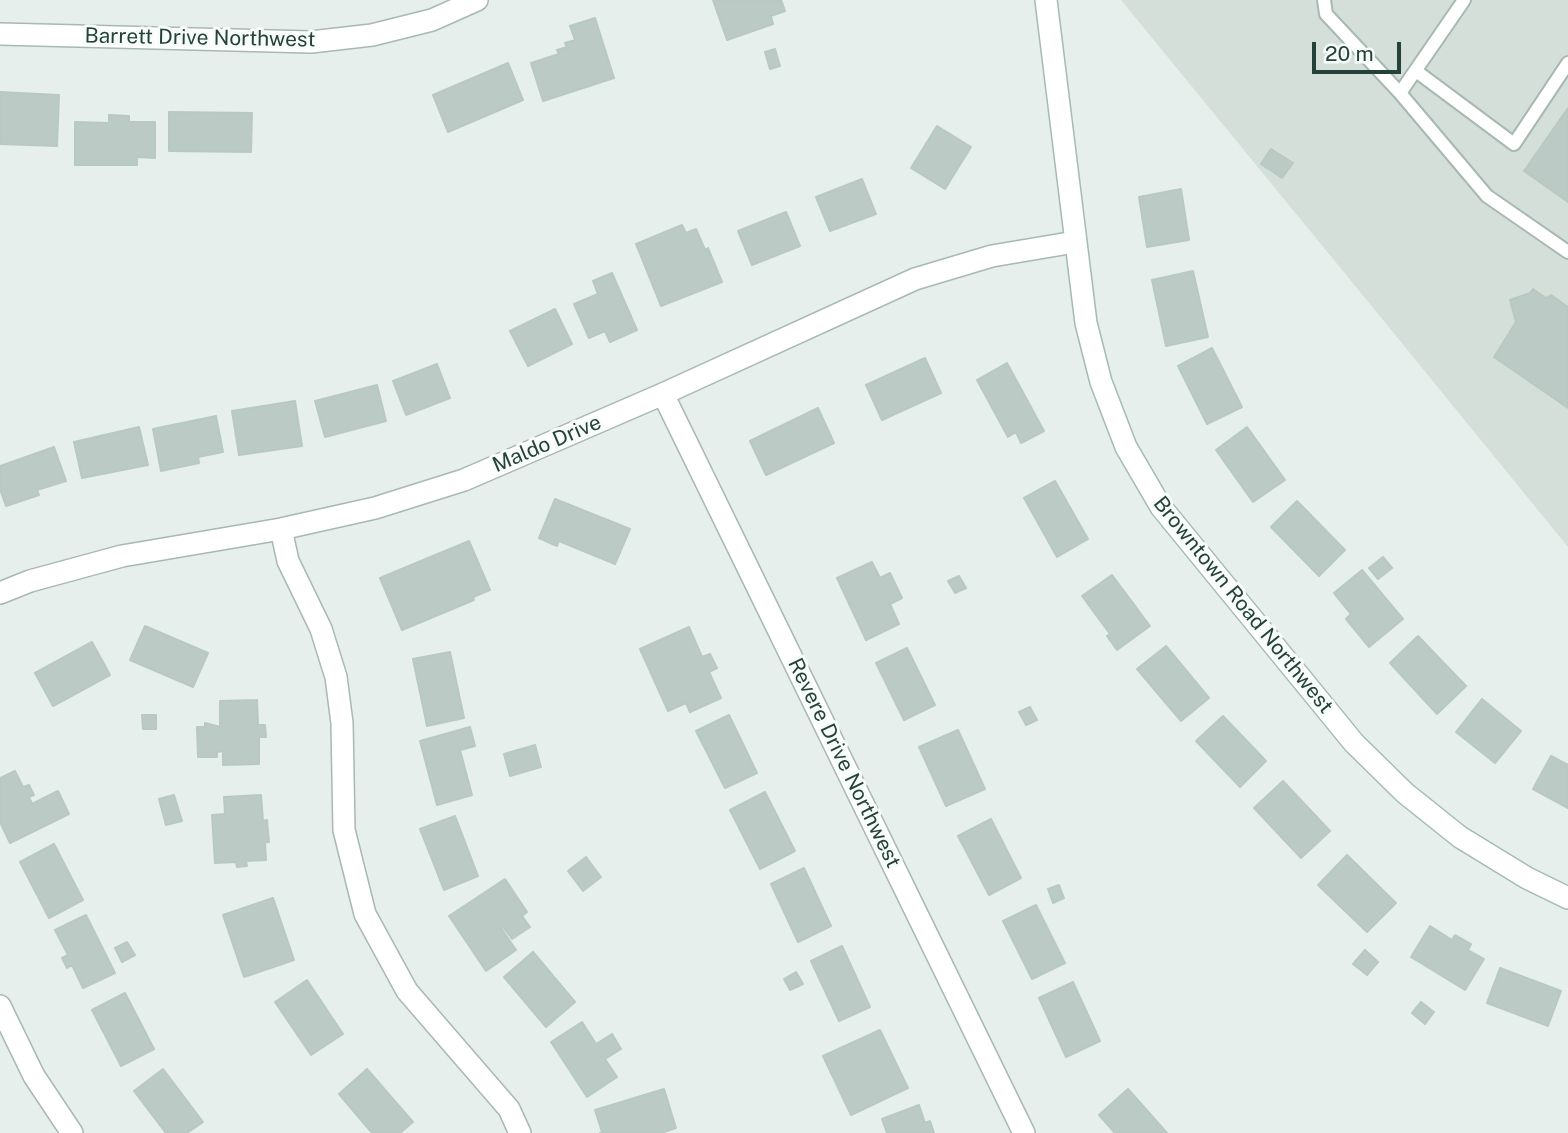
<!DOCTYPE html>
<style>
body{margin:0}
#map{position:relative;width:1568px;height:1133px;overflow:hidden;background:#e6efeb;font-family:"Public Sans",sans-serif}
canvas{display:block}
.scale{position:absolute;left:1312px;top:42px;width:89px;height:32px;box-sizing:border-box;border:4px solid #24423a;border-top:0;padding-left:9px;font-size:21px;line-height:24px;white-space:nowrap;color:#24423a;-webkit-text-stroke:5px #f7fbf9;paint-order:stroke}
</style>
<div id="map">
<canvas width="1568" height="1133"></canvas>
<div class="scale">20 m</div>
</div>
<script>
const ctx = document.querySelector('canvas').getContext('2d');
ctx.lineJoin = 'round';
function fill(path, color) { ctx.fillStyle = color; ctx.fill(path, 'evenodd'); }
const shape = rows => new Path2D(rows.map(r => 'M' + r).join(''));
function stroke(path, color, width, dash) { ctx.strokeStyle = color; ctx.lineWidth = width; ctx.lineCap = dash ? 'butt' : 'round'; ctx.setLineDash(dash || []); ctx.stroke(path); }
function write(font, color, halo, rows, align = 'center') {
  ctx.font = font + ' "Public Sans",sans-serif'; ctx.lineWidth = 6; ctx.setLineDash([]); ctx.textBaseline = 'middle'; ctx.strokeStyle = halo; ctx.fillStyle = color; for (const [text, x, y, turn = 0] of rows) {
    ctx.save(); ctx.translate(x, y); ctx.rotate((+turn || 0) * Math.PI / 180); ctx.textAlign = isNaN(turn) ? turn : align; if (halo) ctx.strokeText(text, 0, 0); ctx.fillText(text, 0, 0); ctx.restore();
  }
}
fill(shape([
 [1121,0,1568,0,1568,547,1383,320]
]), '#d4dfda');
const building = shape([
 [713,0,781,0,785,11,771,16,773,24,727,40,713,0],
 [595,18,614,78,543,101,531,63,559,54,557,50,567,47,565,43,575,40,570,26,595,18],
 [775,49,780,66,770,69,765,52,775,49],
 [508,63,523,100,448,132,433,95,508,63],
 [0,92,59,95,57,146,0,144,0,92],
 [1568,108,1568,202,1524,171,1568,108],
 [169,112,252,113,251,152,169,151,169,112],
 [109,115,129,116,129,122,155,122,155,158,137,157,137,165,75,165,75,122,109,123,109,115],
 [937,126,971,147,945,189,911,168,937,126],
 [1271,149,1293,163,1282,178,1261,164,1271,149],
 [862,179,876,214,830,231,816,197,862,179],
 [1181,189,1189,240,1147,247,1139,197,1181,189],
 [786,212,800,246,752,265,738,231,786,212],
 [682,225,686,233,696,229,705,250,708,248,722,282,661,306,636,244,682,225],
 [1193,271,1208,337,1166,346,1152,280,1193,271],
 [612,273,637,330,610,342,605,331,589,338,574,304,598,294,593,281,612,273],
 [1533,289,1546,298,1551,295,1568,307,1568,408,1494,357,1516,322,1510,300,1530,293,1533,289],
 [555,309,572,344,528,366,510,331,555,309],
 [1212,348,1242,407,1207,424,1178,366,1212,348],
 [925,358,941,393,882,420,866,385,925,358],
 [1007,363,1044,431,1021,443,1016,432,1008,437,977,380,1007,363],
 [437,364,450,398,406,415,393,381,437,364],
 [377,385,386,421,325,437,315,401,377,385],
 [295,401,302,446,239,455,232,411,295,401],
 [818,408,834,443,766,475,750,441,818,408],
 [216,416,223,452,198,457,199,463,161,471,153,429,216,416],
 [139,427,148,465,82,478,74,442,139,427],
 [1247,427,1285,480,1253,502,1216,450,1247,427],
 [54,447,66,481,37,490,39,495,6,506,0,489,0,466,54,447],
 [1055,481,1088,539,1057,557,1024,498,1055,481],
 [555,499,630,529,615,564,559,541,557,546,539,538,555,499],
 [1297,501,1345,550,1319,576,1271,527,1297,501],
 [469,541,490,590,473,597,474,600,402,630,380,578,469,541],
 [1383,557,1392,568,1378,579,1369,568,1383,557],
 [872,562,880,578,890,573,902,598,890,604,899,624,866,640,837,578,872,562],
 [1362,570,1403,619,1369,647,1346,619,1351,614,1334,593,1362,570],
 [1112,575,1150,626,1117,650,1107,636,1110,634,1082,596,1112,575],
 [959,576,966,588,955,593,948,581,959,576],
 [145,626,208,653,193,687,130,660,145,626],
 [689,627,702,657,710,654,717,668,709,672,721,698,690,712,686,703,668,711,640,649,689,627],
 [1418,636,1466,686,1437,714,1390,663,1418,636],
 [92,642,110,675,53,706,35,673,92,642],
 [1166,646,1209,698,1181,721,1137,669,1166,646],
 [907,648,935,705,904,720,876,663,907,648],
 [450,652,464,718,427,726,413,659,450,652],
 [1482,699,1521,731,1495,763,1456,732,1482,699],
 [257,700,258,725,265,725,266,737,259,737,259,764,223,765,223,751,217,752,217,757,198,757,197,727,205,727,205,723,220,727,220,701,257,700],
 [1030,707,1037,720,1026,725,1019,712,1030,707],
 [142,715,156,715,156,729,143,729,142,715],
 [729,715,757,773,725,788,696,731,729,715],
 [1223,716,1266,761,1240,787,1196,741,1223,716],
 [470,727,475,746,460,750,472,795,437,805,420,741,470,727],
 [958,730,985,789,946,806,919,747,958,730],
 [535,745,541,767,510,776,504,754,535,745],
 [1551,756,1568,765,1568,808,1533,789,1551,756],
 [15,771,23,787,29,785,34,795,29,797,32,804,58,791,69,814,10,843,0,822,0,778,15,771],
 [1283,781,1330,831,1301,858,1254,808,1283,781],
 [765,792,795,851,760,869,730,810,765,792],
 [174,795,182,821,166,825,159,799,174,795],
 [261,795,263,821,267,820,269,842,265,842,266,860,246,861,247,866,237,867,236,862,215,863,212,815,225,814,224,797,261,795],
 [455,816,478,876,444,890,420,829,455,816],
 [991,819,1021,878,989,895,958,836,991,819],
 [54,844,83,900,49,918,20,862,54,844],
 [1347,855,1396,903,1367,932,1318,885,1347,855],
 [586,857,601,877,583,891,568,871,586,857],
 [804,868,831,926,798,942,771,884,804,868],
 [505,879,527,912,522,916,530,927,512,939,503,927,501,928,516,950,486,971,449,916,505,879],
 [1059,885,1064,898,1053,903,1048,889,1059,885],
 [273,898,294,960,244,977,223,915,273,898],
 [1036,905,1065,963,1032,979,1003,921,1036,905],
 [86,915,115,973,83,988,72,965,67,968,62,958,68,955,55,930,86,915],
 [1430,926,1452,940,1455,935,1471,944,1468,950,1484,959,1465,990,1411,957,1430,926],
 [127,942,135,955,122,962,115,948,127,942],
 [842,946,870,1007,839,1021,811,961,842,946],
 [1365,950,1378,962,1367,975,1353,964,1365,950],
 [533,952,575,1002,546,1027,504,977,533,952],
 [1500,968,1561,991,1548,1026,1487,1003,1500,968],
 [796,972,803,984,790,990,784,979,796,972],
 [307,980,343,1034,311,1055,275,1002,307,980],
 [1073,982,1100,1041,1066,1057,1039,998,1073,982],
 [125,993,154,1049,121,1066,92,1010,125,993],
 [1421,1002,1434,1012,1425,1024,1412,1013,1421,1002],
 [582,1022,596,1044,612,1034,621,1049,605,1059,617,1077,587,1097,551,1042,582,1022],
 [880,1030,908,1088,851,1115,823,1056,880,1030],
 [163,1069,203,1122,187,1133,166,1133,134,1091,163,1069],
 [367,1069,413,1122,400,1133,372,1133,339,1094,367,1069],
 [664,1089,676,1128,661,1133,600,1133,602,1132,595,1110,664,1089],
 [1128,1089,1167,1133,1115,1133,1099,1115,1128,1089],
 [919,1105,925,1123,930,1121,934,1133,887,1133,882,1119,919,1105]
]);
fill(building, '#bbcac4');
stroke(building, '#b8c9c2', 2);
const lane = shape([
 [1324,0,1326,14,1400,93,1487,196,1568,252],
 [1416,71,1514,144,1568,63],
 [1400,93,1464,0]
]);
const street = shape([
 [0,34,311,42,372,35,432,20,477,0],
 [663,394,1024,1133],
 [281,529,288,561,321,629,336,677,342,723,344,830,365,914,407,991,509,1109,520,1133],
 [0,593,30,581,122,556,281,529,375,508,464,480,663,394,915,279,992,256,1075,242],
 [0,1006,34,1076,72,1133]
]);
const secondary = shape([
 [1046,0,1086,323,1101,382,1126,447,1161,507,1354,743,1405,793,1460,837,1527,878,1568,898]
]);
stroke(lane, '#a8b8b2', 16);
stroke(street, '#a8b8b2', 24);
stroke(secondary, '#a4bbb3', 24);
stroke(lane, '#fff', 12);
stroke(street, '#fff', 21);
stroke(secondary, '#fff', 21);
write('21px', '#24423a', '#f7fbf9', [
 ["Barrett Drive Northwest",200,38,1],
 ["Maldo Drive",547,444,-23],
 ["Browntown Road Northwest",1243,605,51],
 ["Revere Drive Northwest",844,763,64]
]);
</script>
